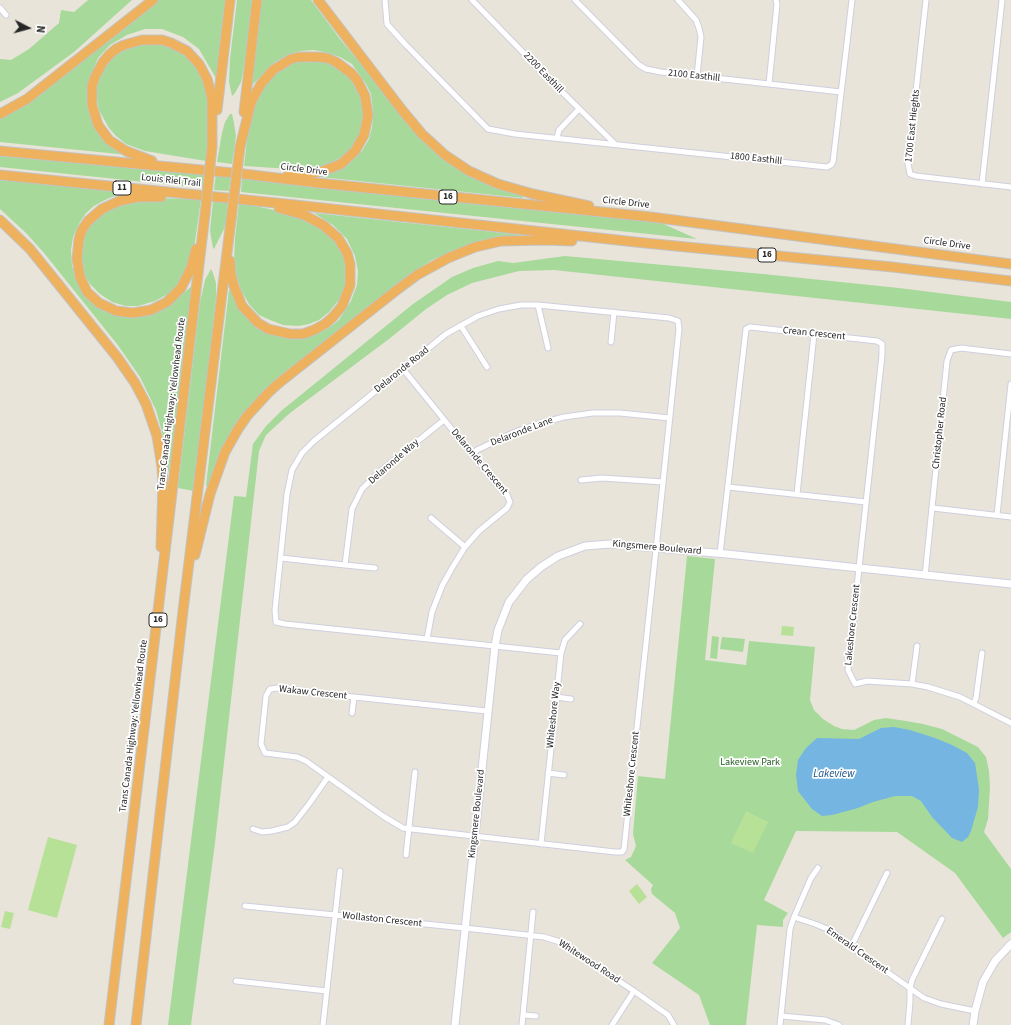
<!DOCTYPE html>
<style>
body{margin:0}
#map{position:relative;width:1011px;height:1025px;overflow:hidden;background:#e8e4d9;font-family:"Source Sans 3",sans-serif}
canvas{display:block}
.north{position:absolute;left:8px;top:8px;width:40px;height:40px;-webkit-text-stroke:3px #fff;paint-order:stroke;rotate:96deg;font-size:11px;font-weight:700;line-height:16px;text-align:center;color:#272727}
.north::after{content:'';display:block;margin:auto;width:14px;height:18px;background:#272727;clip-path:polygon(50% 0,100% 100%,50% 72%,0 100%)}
</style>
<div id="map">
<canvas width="1011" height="1025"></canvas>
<div class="north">N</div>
</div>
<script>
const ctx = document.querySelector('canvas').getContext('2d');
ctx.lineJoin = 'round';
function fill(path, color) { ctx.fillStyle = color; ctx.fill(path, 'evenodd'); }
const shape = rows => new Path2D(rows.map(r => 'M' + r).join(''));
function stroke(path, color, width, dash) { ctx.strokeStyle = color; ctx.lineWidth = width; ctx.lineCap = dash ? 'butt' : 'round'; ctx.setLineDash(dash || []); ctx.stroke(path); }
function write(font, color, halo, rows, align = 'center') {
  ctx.font = font + ' "Source Sans 3",sans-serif'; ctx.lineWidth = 3.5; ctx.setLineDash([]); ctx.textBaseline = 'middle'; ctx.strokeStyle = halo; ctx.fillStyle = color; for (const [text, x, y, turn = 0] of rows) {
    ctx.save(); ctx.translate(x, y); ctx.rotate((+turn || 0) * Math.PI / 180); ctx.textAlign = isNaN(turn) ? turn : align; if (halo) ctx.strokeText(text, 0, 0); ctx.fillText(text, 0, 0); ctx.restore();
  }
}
fill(shape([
 [88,0,132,0,74,52,18,93,0,102,0,59,11,60,29,49,59,23,61,10,74,12],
 [157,0,227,0,217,80,199,49,183,37,162,29,145,29,127,35,110,45,98,58,89,80,88,100,92,119,128,155,0,142,0,116],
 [237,0,252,0,245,61,241,82,235,93,232,96,229,82,230,59],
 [261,0,311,0,340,39,423,140,437,152,522,195,523,198,320,177,338,171,351,162,362,151,369,139,372,127,373,111,371,94,366,84,352,64,340,57,328,53,314,50,301,51,290,54,275,62,251,86],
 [162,41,192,58,207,82,210,116,206,161,145,151,126,144,116,136,109,128,99,110,97,99,97,88,99,78,111,57,128,45],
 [319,59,343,69,362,93,364,115,363,125,358,139,350,150,340,158,326,165,312,169,291,169,244,166,250,114,255,98,274,73,291,62],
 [230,114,232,114,234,123,236,136,232,164,217,162,222,133,225,122],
 [0,152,204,172,203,188,0,167],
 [216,173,231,175,229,191,214,190],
 [242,176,659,222,697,239,241,192],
 [0,177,130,190,107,199,94,206,86,213,80,222,73,237,71,250,72,266,76,277,82,289,128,316,144,316,153,313,165,308,192,286,173,447,167,480,167,456,163,436,156,410,140,377,117,344,44,253,26,233,0,209],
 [146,198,201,199,194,249,188,269,180,282,168,294,155,301,138,306,126,306,112,302,100,294,90,284,83,273,81,259,84,234,89,225,107,209],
 [213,201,228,202,225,227,214,249,213,248,210,231],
 [239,203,295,214,314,222,329,234,339,245,346,262,347,274,345,290,338,301,329,312,319,320,309,324,299,326,283,325,270,320,259,315,249,304,242,292,237,278,234,262,235,238],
 [314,213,522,235,485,241,451,252,432,260,408,276,253,403,207,488,206,485,229,290,232,292,263,331,274,335,287,338,303,338,316,334,329,328,339,320,351,301,357,285,358,271,355,256,347,239,333,225],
 [565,256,763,274,899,288,1011,302,1011,319,554,270,519,271,472,283,447,295,426,309,389,339,290,413,266,435,259,451,215,843,191,1025,168,1025,234,496,246,497,253,444,266,426,281,411,413,304,452,277,473,268,498,261,513,263],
 [211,269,213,273,216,283,216,298,194,491,178,488,200,302,205,280],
 [687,556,715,559,705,660,746,665,749,641,815,647,810,700,814,710,823,719,834,726,842,729,854,730,874,720,886,718,906,721,923,724,942,729,978,747,986,757,989,771,990,787,988,819,984,832,1011,869,1011,932,1003,938,955,873,897,832,796,831,764,900,788,913,783,920,783,927,757,925,746,1025,710,1025,699,995,652,963,680,928,675,913,652,894,651,889,653,885,625,860,631,857,636,846,633,834,638,776,665,779],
 [712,636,719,637,717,659,710,658],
 [722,637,745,639,743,652,720,649]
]), '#a7da9a');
fill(shape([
 [782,626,794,627,793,636,781,635],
 [746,811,768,822,753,853,731,843],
 [48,837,77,845,57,918,28,910],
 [637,884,647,897,639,904,629,891],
 [5,911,14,913,10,929,1,927]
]), '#b7e196');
fill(shape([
 [894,727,910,730,935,738,952,745,967,753,975,763,979,789,978,807,971,831,968,837,962,842,952,838,932,817,921,801,912,796,895,796,873,802,858,808,832,815,822,816,812,809,798,791,796,775,798,760,806,748,817,738,859,739,881,728]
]), '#75b5e2');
const street = shape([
 [385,0,387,24,405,44,488,129,515,134,827,167,831,165,833,162,852,0],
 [472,0,544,74,615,144],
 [575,0,639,65,646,69,661,72,841,92],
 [678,0,696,20,699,28,701,37,697,76],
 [926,0,908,164,910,174,916,176,1011,187],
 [0,8,6,15],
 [769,84,777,4,776,0],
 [557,138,559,130,579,109],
 [982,184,1002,0],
 [538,305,548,348],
 [461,326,487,367],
 [611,342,614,312],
 [403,369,476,459,503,492,507,495,510,502,507,508,479,531,465,547,452,568,442,586,432,612,427,639],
 [472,455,477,450,515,432,538,424,564,417,593,413,620,413,670,418],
 [581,480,602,478,663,482],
 [728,487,866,502],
 [797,494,814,334],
 [933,508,1011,517],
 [997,515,1011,384],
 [431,518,465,547],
 [720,554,746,329,750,327,877,341,882,344,882,355,848,670,855,684,867,681,912,684,928,687,960,697,1011,723],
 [281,558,345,565,352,509,362,489,378,473,444,420],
 [345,565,375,568],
 [925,576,947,361,951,350,961,348,1011,354],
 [561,653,565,640,580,624],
 [912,684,917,646],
 [556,697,571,699],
 [974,703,976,698,982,653],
 [487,711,354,697,277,688,270,689,266,696,261,744,265,753,297,757,306,761,383,816,403,828,615,852,622,852,624,849,657,540,679,329,678,321,669,318,538,305,521,305,499,309,478,316,446,334,314,441,302,453,292,470,287,494,275,610,276,622,285,624,561,653,541,844],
 [352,713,354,697],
 [548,773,564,775],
 [253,829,262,832,272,831,288,827,295,822,309,804,328,777],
 [406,855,415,772],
 [245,906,465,928,544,937,560,942,634,991,668,1015,674,1025],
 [794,917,811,878,818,868],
 [850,946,854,941,887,873],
 [236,981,327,991],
 [523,1015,536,1016],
 [781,1016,825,1020,839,1025],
 [323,1025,340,871],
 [522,1025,533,912],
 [612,1025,634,991],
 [780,1025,790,929,794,917,815,924,832,931,850,946,924,998,941,1004,975,1011],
 [908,1025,910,1002,910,988,912,980,942,919]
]);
const secondary = shape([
 [455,1025,495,646,498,630,509,602,527,579,541,567,558,556,585,546,610,544,727,554,1011,584],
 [973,1025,975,1011,983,982,995,961,1011,944]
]);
const highway = shape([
 [318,0,402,110,422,134,445,155,469,171,498,184,533,194,589,206],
 [217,110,230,0],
 [244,112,257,0],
 [0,114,27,99,153,0],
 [240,147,251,103,256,93,261,84,273,70,291,59,299,57,317,57,327,58,336,62,351,73,357,80,365,96,368,115,364,135,355,151,341,164,323,171,302,175,288,175],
 [0,151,244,174,318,183,651,217,1011,264],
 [152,161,126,151,109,140,98,125,92,105,92,86,95,77,103,62,109,55,116,49,124,45,142,40,162,40,171,43,187,51,199,64,207,79,212,98,212,147],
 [0,175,286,204,645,243,892,267,1011,281],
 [161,197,138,197,119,201,102,209,88,221,82,230,79,239,77,259,80,277,87,292,99,303,116,311,133,313,151,310,167,302,181,288,191,268,196,249],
 [0,220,30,249,117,357,135,383,146,404,157,436,162,467,163,484,161,547],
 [230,261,231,275,234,286,242,306,258,323,268,329,290,334,303,334,314,330,325,324,333,317,342,306,350,285,350,264,347,253,338,238,323,225,304,215,279,208],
 [195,555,210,494,225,452,238,429,247,416,268,393,279,383,398,289,417,275,448,258,475,247,501,241,546,240,572,241],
 [109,1025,205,214],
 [136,1025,183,611,231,220]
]);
stroke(street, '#cfcfdf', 7);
stroke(secondary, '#cfcfdf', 9);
stroke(highway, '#c3c3c3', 11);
stroke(street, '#fff', 5);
stroke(secondary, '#fff', 7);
stroke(highway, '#eeb15e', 9);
const highwayBridge = shape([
 [205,214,212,147],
 [231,220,240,147]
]);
stroke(highwayBridge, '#c3c3c3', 11, []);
stroke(highwayBridge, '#eeb15e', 9);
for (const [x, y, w] of [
 [122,188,18],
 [448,197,18],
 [767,255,18],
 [158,620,18]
]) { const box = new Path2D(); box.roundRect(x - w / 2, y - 7, w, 14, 3); ctx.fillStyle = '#fff'; ctx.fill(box); stroke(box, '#272727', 1); }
write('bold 9px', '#272727', null, [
 ["11",122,188],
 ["16",448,197],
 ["16",767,255],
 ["16",158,620]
]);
write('10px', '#272727', '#fff', [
 ["2200 Easthill",543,73,46],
 ["2100 Easthill",694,76,6],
 ["1700 East Hieghts",913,126,-84],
 ["1800 Easthill",756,159,6],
 ["Circle Drive",304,170,7],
 ["Louis Riel Trail",171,181,6],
 ["Circle Drive",626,203,6],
 ["Circle Drive",947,244,8],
 ["Crean Crescent",814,334,6],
 ["Delaronde Road",402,370,-39],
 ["Trans Canada Highway: Yellowhead Route",172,404,-83],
 ["Delaronde Lane",522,432,-21],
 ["Christopher Road",940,433,-84],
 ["Delaronde Way",394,462,-41],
 ["Delaronde Crescent",479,462,50],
 ["Kingsmere Boulevard",657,548,5],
 ["Lakeshore Crescent",853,625,-84],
 ["Wakaw Crescent",313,693,6],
 ["Whiteshore Way",554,715,-84],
 ["Trans Canada Highway: Yellowhead Route",134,726,-83],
 ["Whiteshore Crescent",632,774,-84],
 ["Kingsmere Boulevard",477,814,-84],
 ["Wollaston Crescent",382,920,6],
 ["Emerald Crescent",857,951,35],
 ["Whitewood Road",589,962,33]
]);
write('10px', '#235b1f', '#fff', [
 ["Lakeview Park",750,763]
]);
write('italic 11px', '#195288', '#fff', [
 ["Lakeview",834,775]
]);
</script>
